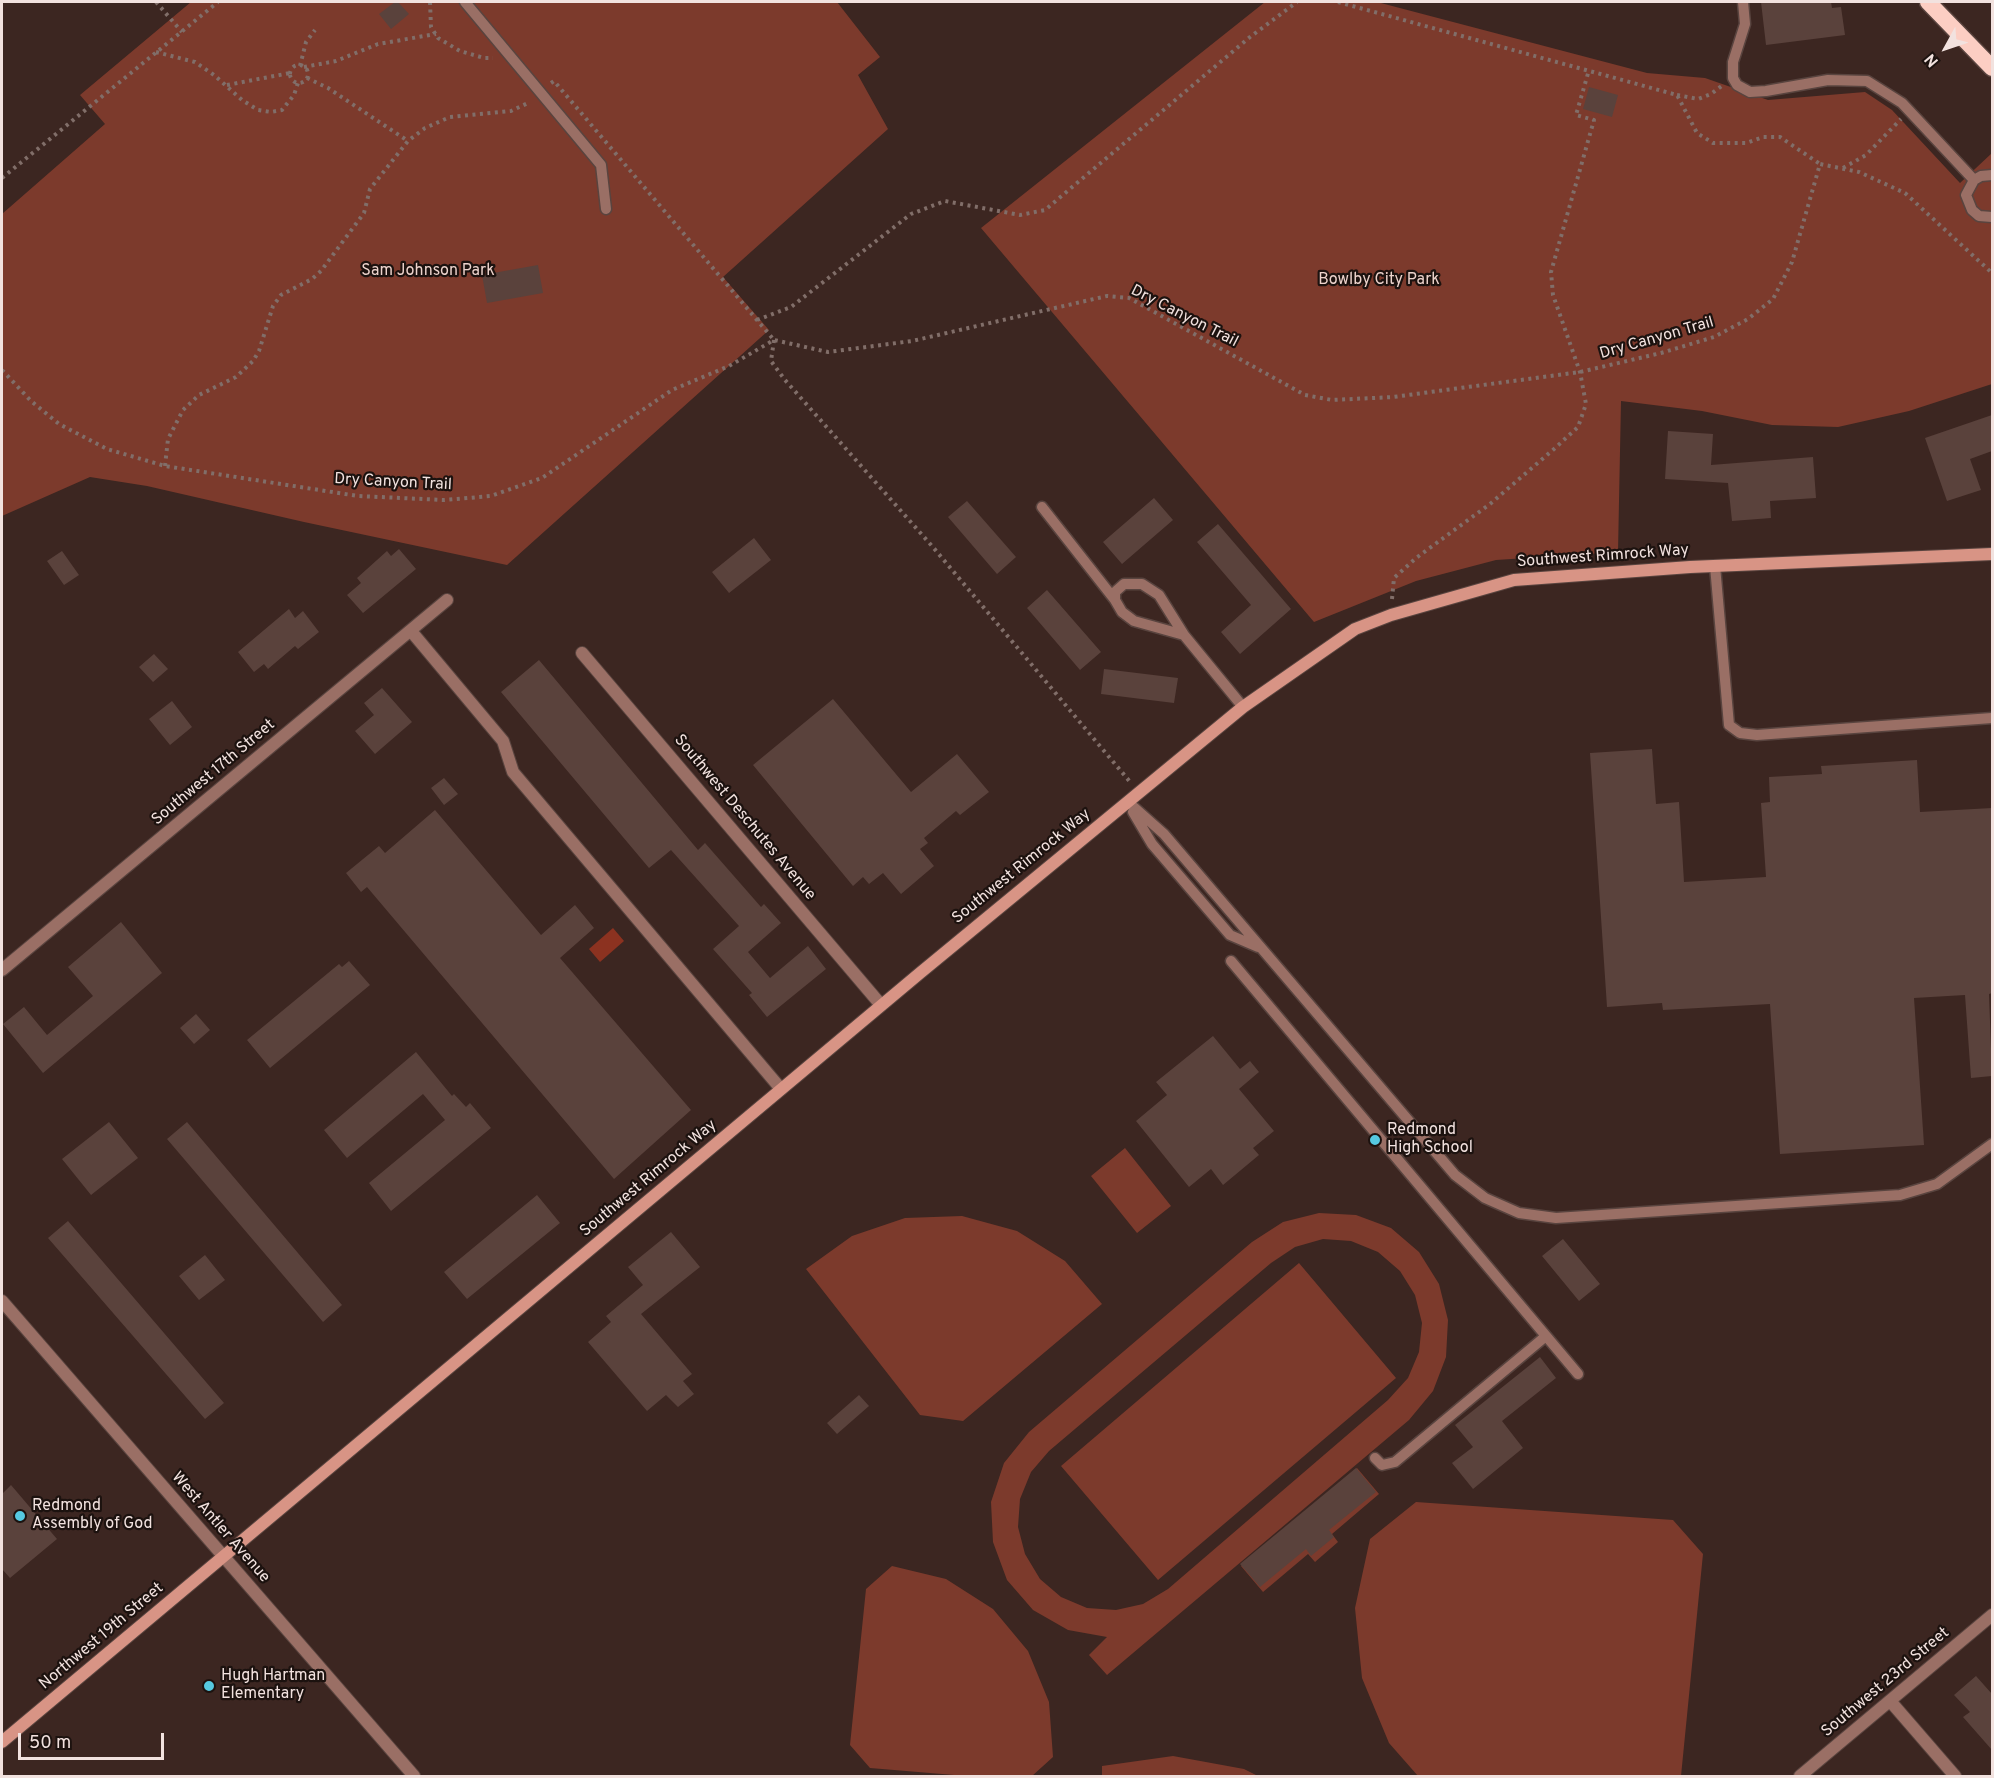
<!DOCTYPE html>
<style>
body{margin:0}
#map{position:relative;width:1994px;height:1778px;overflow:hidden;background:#3c2621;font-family:Overpass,sans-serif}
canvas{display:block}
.frame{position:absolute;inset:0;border:3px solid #f2e2df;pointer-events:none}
.north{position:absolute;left:1916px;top:18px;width:60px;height:60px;-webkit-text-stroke:4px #1c120f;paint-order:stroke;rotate:230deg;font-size:16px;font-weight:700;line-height:24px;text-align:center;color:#f2e2df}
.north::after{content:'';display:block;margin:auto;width:21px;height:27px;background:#f2e2df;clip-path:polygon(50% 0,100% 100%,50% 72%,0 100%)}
.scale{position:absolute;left:18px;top:1733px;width:146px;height:27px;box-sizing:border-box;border:3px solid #f2e2df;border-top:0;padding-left:8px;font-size:18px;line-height:21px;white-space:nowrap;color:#f2e2df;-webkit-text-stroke:4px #1c120f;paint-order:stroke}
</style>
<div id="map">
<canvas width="1994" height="1778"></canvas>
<div class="frame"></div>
<div class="north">N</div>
<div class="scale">50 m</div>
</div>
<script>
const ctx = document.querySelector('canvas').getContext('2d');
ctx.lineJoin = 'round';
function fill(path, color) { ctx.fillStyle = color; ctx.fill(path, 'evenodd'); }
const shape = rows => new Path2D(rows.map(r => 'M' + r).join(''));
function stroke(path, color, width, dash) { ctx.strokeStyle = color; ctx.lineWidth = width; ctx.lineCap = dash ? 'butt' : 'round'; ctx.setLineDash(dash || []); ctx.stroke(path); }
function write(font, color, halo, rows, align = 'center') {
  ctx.font = font + ' Overpass,sans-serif'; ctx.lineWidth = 4.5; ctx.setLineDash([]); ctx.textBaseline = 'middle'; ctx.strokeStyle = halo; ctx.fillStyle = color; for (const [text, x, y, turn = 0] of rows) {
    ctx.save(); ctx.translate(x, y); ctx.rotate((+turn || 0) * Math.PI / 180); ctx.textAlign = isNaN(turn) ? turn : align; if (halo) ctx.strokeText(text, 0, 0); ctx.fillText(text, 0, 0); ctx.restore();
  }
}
fill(shape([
 [191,2,837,2,880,57,858,75,888,129,723,277,769,330,507,565,304,522,147,486,90,477,2,516,2,214,105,124,80,95],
 [1265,2,1377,2,1647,73,1705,78,1768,100,1865,92,1892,110,1960,183,1992,153,1992,384,1909,411,1838,427,1772,425,1702,411,1621,401,1618,552,1496,560,1416,581,1314,622,981,228],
 [1125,1148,1171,1206,1137,1233,1091,1176],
 [1319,1213,1356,1215,1391,1228,1419,1252,1439,1284,1448,1320,1446,1357,1433,1391,1409,1420,1107,1675,1089,1655,1107,1637,1068,1630,1033,1610,1007,1580,993,1542,991,1502,1004,1463,1029,1432,1252,1242,1283,1222],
 [1323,1239,1351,1241,1378,1252,1400,1271,1415,1295,1422,1323,1419,1352,1408,1378,1388,1400,1168,1589,1143,1604,1116,1610,1087,1608,1061,1597,1040,1579,1025,1554,1018,1527,1020,1499,1031,1472,1049,1451,1271,1263,1295,1247],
 [962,1216,1017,1231,1065,1261,1102,1304,963,1421,920,1415,806,1269,852,1236,905,1218],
 [1299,1263,1396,1378,1158,1580,1061,1466],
 [1357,1468,1379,1494,1332,1534,1338,1542,1315,1562,1308,1554,1263,1592,1241,1566],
 [1416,1502,1673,1520,1703,1554,1681,1776,1418,1776,1389,1743,1362,1678,1355,1608,1370,1539],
 [892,1566,946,1579,993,1609,1028,1651,1049,1702,1053,1757,1032,1776,966,1776,870,1768,850,1745,866,1589],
 [1173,1756,1244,1769,1258,1776,1102,1776,1102,1766]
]), '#7c3a2c');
fill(shape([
 [613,928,624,941,600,962,589,949]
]), '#8c3220');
fill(shape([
 [395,2,398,2,409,14,391,29,379,14],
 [1761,2,1831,2,1832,8,1841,7,1845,35,1766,45],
 [1589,87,1618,95,1612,117,1583,109],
 [538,265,543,293,487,303,482,275],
 [1992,415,1992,451,1970,459,1981,490,1947,501,1925,438],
 [1668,431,1713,434,1711,465,1813,457,1816,498,1770,501,1771,518,1732,521,1728,483,1665,479],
 [1154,498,1173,520,1122,564,1103,542],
 [967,501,1016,557,997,574,948,517],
 [1218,524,1291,609,1240,654,1221,632,1251,605,1197,542],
 [754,538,771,560,729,593,712,572],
 [399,549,416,569,363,613,347,595,361,583,357,578,387,551,391,556],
 [62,551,79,575,64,585,47,561],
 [1047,590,1101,652,1080,670,1027,608],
 [289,609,295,618,303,611,319,632,298,649,295,646,268,669,264,664,254,672,238,652],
 [154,654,168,669,153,682,139,667],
 [539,660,698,850,705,843,761,907,764,904,781,923,748,952,770,978,808,946,826,969,767,1017,749,995,752,993,713,949,739,926,671,850,649,868,501,692],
 [1104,669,1178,678,1174,703,1101,694],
 [382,688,412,722,375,754,355,731,374,715,364,703],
 [833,699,911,792,957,754,989,792,960,815,956,811,924,838,928,843,920,849,934,866,901,894,883,873,869,884,863,877,853,886,753,765],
 [172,701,192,727,170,745,149,719],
 [1652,749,1656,804,1679,802,1684,882,1766,877,1761,803,1770,802,1769,777,1822,774,1821,766,1917,760,1920,812,1992,808,1992,993,1989,994,1992,1076,1971,1078,1965,995,1914,998,1924,1145,1780,1154,1770,1004,1663,1010,1662,1003,1607,1007,1590,753],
 [444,778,458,794,444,805,431,788],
 [435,810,541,935,575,905,594,928,560,958,691,1110,614,1179,367,887,361,892,346,873,379,846,385,853],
 [121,922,162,973,43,1073,3,1024,24,1007,47,1035,93,996,68,967],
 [349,961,370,985,270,1068,247,1040,339,964,342,967],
 [196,1014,210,1030,194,1044,180,1028],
 [1213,1036,1240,1069,1250,1061,1259,1072,1239,1089,1274,1131,1253,1148,1259,1155,1223,1185,1211,1169,1189,1187,1136,1121,1167,1095,1156,1082],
 [416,1052,452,1096,454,1094,466,1107,470,1103,491,1128,391,1211,369,1183,445,1120,423,1094,347,1158,324,1130],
 [109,1122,138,1158,91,1195,62,1159],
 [187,1122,342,1305,323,1322,167,1139],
 [537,1195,560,1223,467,1299,444,1272],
 [68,1221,224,1403,205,1419,48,1238],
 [671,1232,700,1267,641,1314,692,1374,683,1381,694,1394,678,1407,666,1395,647,1411,588,1342,611,1322,606,1316,643,1285,628,1267],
 [1563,1239,1600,1284,1579,1301,1542,1256],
 [205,1255,225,1280,199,1300,179,1276],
 [1540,1357,1556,1378,1502,1421,1523,1448,1473,1489,1452,1463,1473,1447,1455,1425],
 [859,1395,869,1406,837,1434,827,1423],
 [1356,1468,1376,1492,1329,1530,1334,1537,1311,1556,1306,1549,1260,1587,1240,1564],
 [11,1485,57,1539,10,1578,2,1569,2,1494],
 [1976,1676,1992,1694,1992,1750,1963,1717,1970,1712,1954,1695]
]), '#5a423c');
const service = shape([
 [465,2,601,165,606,209],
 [1743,2,1745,24,1733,62,1733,78,1737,85,1750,92,1766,91,1828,80,1867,81,1902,103,1974,180],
 [1992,175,1981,176,1974,180,1966,195,1972,210,1979,216,1992,217],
 [1042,507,1115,600],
 [1715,566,1729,725,1740,733,1757,735,1992,718],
 [1124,584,1142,584,1159,595,1184,635,1134,621,1122,612,1115,600,1115,592,1124,584],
 [1184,635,1243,707],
 [1128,802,1164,834,1455,1175,1485,1198,1519,1213,1556,1218,1900,1195,1937,1184,1992,1144],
 [1133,812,1152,844,1230,935,1258,947],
 [1231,961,1578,1374],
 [1375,1458,1382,1465,1395,1462,1546,1336]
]);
const minor = shape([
 [411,631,503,741,513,772,781,1089],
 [582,653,881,1005],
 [2,970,447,600],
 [1891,1702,1955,1776],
 [1800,1776,1992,1615]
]);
const tertiary = shape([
 [2,1301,414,1776]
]);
const secondary = shape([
 [2,1742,920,973,1243,707,1355,629,1391,615,1514,580,1690,567,1992,554]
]);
const trunk = shape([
 [1928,2,1992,68]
]);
stroke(service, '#59443f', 13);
stroke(minor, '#59443f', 14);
stroke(tertiary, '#59443f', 14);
stroke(secondary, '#59443f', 14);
stroke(trunk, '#59443f', 19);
stroke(shape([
 [156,2,182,32],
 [430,2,431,27,438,38,460,51,484,58,493,58],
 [1338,2,1677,95,1697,133,1713,143,1746,143,1763,137,1780,137,1820,164],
 [156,52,195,62,214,75,242,100,258,110,271,112,282,110,294,95,298,83],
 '290 74a9 9 0 1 1 18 0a9 9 0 1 1-18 0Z',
 [300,66,306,42,315,30],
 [304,67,336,61,378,44,436,34],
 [307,78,328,88,408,141],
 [551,83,554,81,774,340],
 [227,85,290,73],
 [1677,95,1698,99,1711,94,1723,85],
 [1843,168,1866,155,1901,119],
 [2,178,218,2],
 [757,320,791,307,911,214,945,201,1020,215,1045,210,1250,37,1297,2],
 [774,340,771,361,785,380,932,546,1131,783],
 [2,370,31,401,59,424,107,449,165,466,358,496,444,500,491,496,542,478,672,390,729,366,774,340,828,352,912,341,1107,296,1129,298,1305,395,1332,400,1393,397,1580,372,1661,353,1714,337,1748,319,1773,299,1792,262,1820,164,1859,172,1905,193,1992,273],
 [165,466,168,439,183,410,199,395,236,377,253,361,259,351,273,306,281,295,312,279,321,271,364,213,370,189,408,141,425,128,450,117,511,111,530,102],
 [1392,599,1394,578,1416,558,1490,504,1554,449,1578,427,1586,404,1580,372,1553,295,1551,272,1594,120,1576,115,1589,70]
]), '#816e69', 4, [3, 4.5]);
stroke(service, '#9a6f65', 10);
stroke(minor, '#9a6f65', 12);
stroke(tertiary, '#9a6f65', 12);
stroke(secondary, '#d89485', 12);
stroke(trunk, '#fccec3', 16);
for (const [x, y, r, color] of [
 [1375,1140,6,"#56c9e1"],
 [20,1516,6,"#56c9e1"],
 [209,1686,6,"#56c9e1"]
]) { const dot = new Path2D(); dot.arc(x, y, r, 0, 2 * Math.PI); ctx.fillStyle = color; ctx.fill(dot); stroke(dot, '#1c120f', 2); }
write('16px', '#edd3cc', '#1c120f', [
 ["Sam Johnson Park",428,272],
 ["Bowlby City Park",1379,281]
]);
write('16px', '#f2e2df', '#1c120f', [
 ["Dry Canyon Trail",1184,317,27],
 ["Dry Canyon Trail",1657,339,-16],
 ["Dry Canyon Trail",393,483,3],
 ["Southwest Rimrock Way",1603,557,-4],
 ["Southwest 17th Street",214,773,-40],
 ["Southwest Deschutes Avenue",744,818,50],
 ["Southwest Rimrock Way",1022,867,-39],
 ["Southwest Rimrock Way",649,1179,-40],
 ["West Antler Avenue",220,1528,49],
 ["Northwest 19th Street",102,1637,-40],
 ["Southwest 23rd Street",1886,1683,-40]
]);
write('16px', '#f2e2df', '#1c120f', [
 ["Redmond",1387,1131],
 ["High School",1387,1149],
 ["Redmond",32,1507],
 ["Assembly of God",32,1525],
 ["Hugh Hartman",221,1677],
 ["Elementary",221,1695]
], 'left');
</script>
